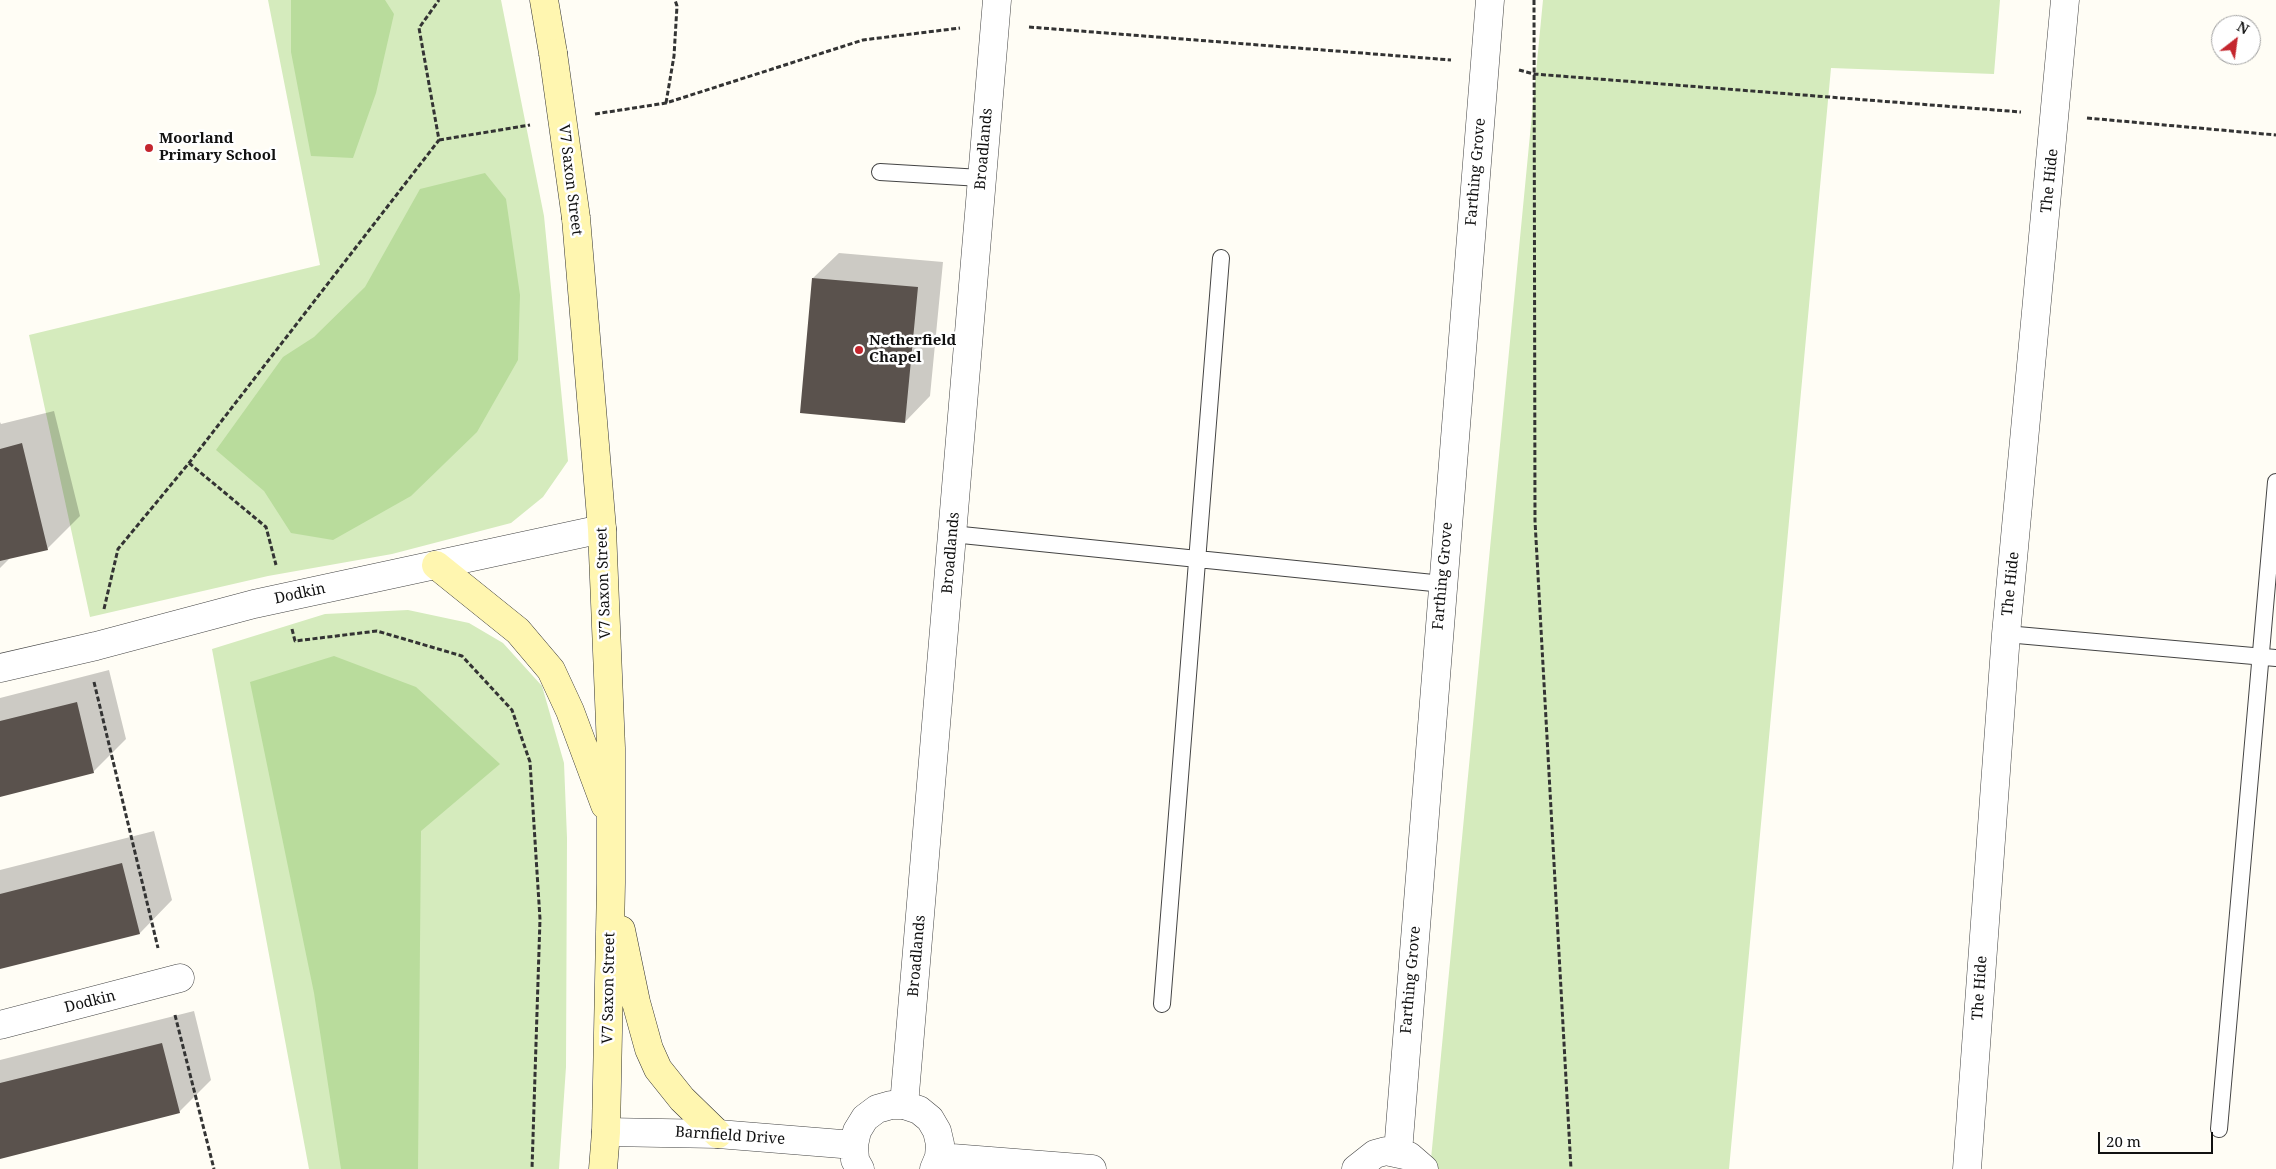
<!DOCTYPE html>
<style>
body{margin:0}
#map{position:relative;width:2276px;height:1169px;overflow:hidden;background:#fffdf5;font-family:"Noto Serif",serif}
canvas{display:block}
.north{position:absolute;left:2211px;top:15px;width:50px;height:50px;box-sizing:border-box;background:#fff;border:1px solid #a0a0a0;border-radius:50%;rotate:30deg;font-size:14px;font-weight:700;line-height:20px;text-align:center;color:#111}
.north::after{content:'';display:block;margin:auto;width:18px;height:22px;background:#c4262e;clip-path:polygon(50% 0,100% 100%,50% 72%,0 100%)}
.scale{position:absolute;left:2098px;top:1132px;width:115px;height:22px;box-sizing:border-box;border:2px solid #111;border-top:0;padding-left:6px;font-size:15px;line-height:18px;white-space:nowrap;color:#111;-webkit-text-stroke:4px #fff;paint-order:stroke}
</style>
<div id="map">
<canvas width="2276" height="1169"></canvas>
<div class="north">N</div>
<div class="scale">20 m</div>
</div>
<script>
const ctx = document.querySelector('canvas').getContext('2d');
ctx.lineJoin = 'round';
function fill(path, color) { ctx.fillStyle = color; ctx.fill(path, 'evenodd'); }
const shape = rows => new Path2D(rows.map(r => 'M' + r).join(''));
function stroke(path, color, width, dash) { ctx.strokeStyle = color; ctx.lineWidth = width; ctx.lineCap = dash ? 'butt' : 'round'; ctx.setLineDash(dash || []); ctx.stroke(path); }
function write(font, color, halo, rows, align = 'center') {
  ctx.font = font + ' "Noto Serif",serif'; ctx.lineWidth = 5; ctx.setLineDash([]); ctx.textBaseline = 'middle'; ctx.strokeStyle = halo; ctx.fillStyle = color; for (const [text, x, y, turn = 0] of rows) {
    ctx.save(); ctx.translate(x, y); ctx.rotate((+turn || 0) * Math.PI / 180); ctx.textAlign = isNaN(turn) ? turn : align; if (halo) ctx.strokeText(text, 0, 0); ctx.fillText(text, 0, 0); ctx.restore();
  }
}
fill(shape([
 [268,0,501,0,544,216,568,461,543,497,511,523,392,554,268,576,90,617,29,335,320,265],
 [1543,0,2000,0,1994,74,1831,68,1729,1169,1430,1169],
 [408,610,469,623,503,643,542,686,564,763,567,838,566,1067,559,1169,309,1169,212,649,325,614]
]), '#d5ebbd');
fill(shape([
 [291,0,385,0,394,14,376,93,353,158,311,156,291,52],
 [485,173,506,199,520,295,518,360,477,432,411,496,333,540,291,533,264,491,216,450,283,357,314,337,365,287,420,189],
 [334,656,416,687,500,764,421,831,418,1169,341,1169,314,993,250,682]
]), '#b9dc9c');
fill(shape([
 [839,253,943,262,930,396,905,422,813,278],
 [54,411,80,516,47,549,11,557,0,568,0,422,1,424],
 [109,670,126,739,93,772,0,796,0,698],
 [154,831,172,900,140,933,0,968,0,870],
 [194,1011,211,1080,179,1112,0,1157,0,1060]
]), '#0003');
fill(shape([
 [812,278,918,287,905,423,800,413],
 [22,443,48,550,0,561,0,449],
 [77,702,94,773,0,797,0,721],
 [122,863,140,934,0,969,0,894],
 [162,1043,180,1113,0,1159,0,1083]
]), '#5a524d');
const service = shape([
 [880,172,981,178],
 [952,534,1443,584],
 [2006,634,2276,658],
 [1162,1004,1221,258],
 [2219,1129,2276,482]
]);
const minor = shape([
 [0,1025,180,978],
 [904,1105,997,0],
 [1967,1169,2006,634,2065,0]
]);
const tertiary = shape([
 [0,668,96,646,254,604,602,529],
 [606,1132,718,1134,854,1145],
 [1398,1152,1490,0],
 [939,1157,1092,1169],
 [860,1169,855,1160,854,1145,857,1131,865,1118,877,1109,891,1105,904,1105,919,1110,930,1119,937,1131,940,1144,939,1157,934,1169],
 [1356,1169,1375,1154,1386,1151,1409,1156,1424,1169]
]);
const secondary = shape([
 [544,0,553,53],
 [576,218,602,529,611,748,611,883,606,1132,603,1169],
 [436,565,518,631,551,670,570,711,605,805],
 [621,930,636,1002,649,1049,658,1069,682,1099,718,1134]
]);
stroke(service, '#444', 18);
stroke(minor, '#444', 29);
stroke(tertiary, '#444', 29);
stroke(secondary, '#333', 29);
stroke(shape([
 [1534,0,1535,521,1571,1169],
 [1029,27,1451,60],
 [1519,70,1534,74,2021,112],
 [666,103,674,56,677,6,675,0],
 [595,114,666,103,863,40,960,28],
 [2087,118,2276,135],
 [439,140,530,125],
 [189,463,266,527,276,565],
 [104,609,118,549,189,463,439,140,419,28,439,0],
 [292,629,295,641,377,631,462,656,512,710,530,762,540,919,532,1169],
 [94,682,158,948],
 [175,1015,214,1169]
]), '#333', 3, [5, 2.5]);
stroke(service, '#fff', 16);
stroke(minor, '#fff', 28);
stroke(tertiary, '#fff', 28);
stroke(secondary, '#fff6b0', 28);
const secondaryBridge = shape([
 [553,53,576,218]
]);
stroke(secondaryBridge, '#333', 29, []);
stroke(secondaryBridge, '#fff6b0', 28);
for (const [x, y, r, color] of [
 [149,148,5,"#c4262e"],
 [859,350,5,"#c4262e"]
]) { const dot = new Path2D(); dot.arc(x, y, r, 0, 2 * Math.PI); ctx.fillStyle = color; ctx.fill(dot); stroke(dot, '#fff', 2); }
write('bold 15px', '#111', '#fff', [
 ["Moorland",159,139],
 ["Primary School",159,156],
 ["Netherfield",869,341],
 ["Chapel",869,358]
], 'left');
write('15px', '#111', '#fff', [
 ["Broadlands",984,149,-85],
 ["Farthing Grove",1476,172,-85],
 ["V7 Saxon Street",570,180,83],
 ["The Hide",2050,181,-84],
 ["Broadlands",951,553,-85],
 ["Farthing Grove",1443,576,-85],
 ["V7 Saxon Street",604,583,-92],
 ["The Hide",2011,584,-84],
 ["Dodkin",300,594,-12],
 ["Broadlands",917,956,-85],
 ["Farthing Grove",1411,980,-85],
 ["V7 Saxon Street",609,988,-89],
 ["The Hide",1980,988,-86],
 ["Dodkin",90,1002,-14],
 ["Barnfield Drive",730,1136,4]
]);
</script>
